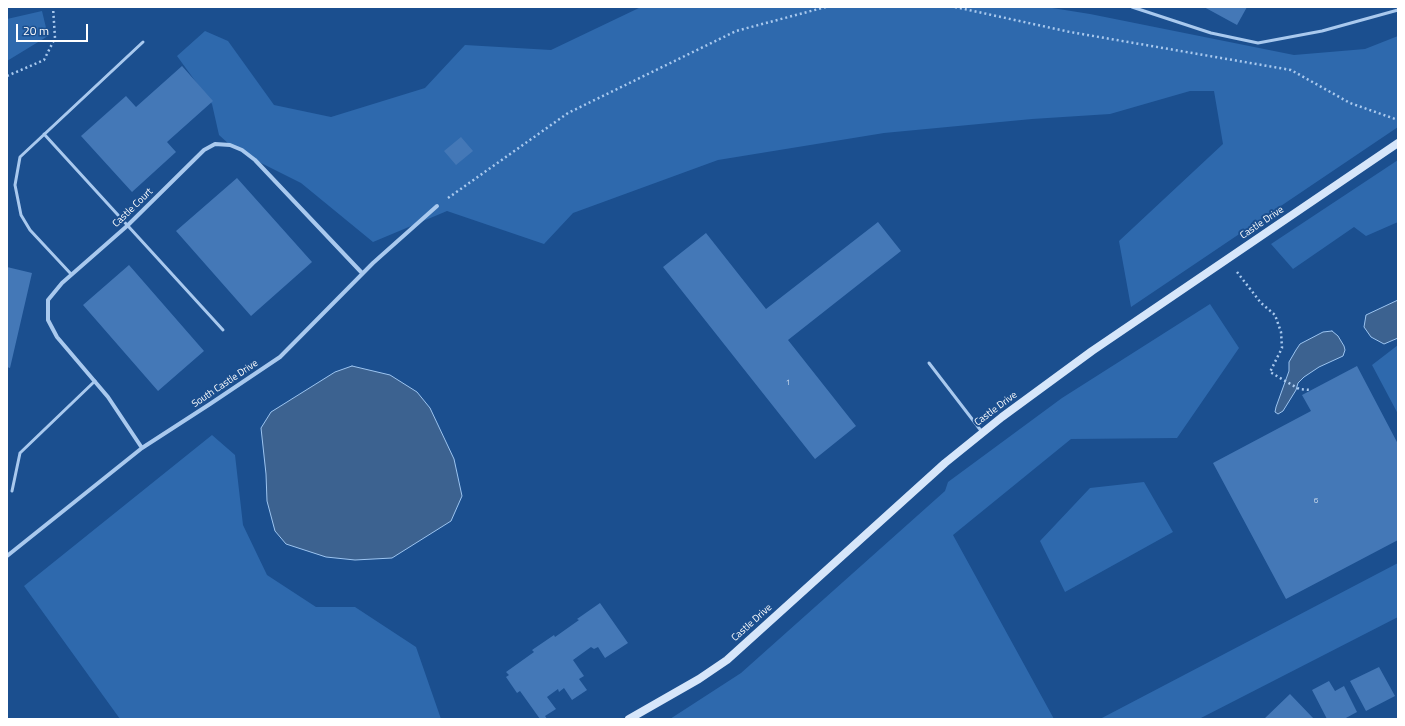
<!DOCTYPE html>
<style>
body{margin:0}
#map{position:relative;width:1405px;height:726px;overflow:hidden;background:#1b4f8f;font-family:"Titillium Web",sans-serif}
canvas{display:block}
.frame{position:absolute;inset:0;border:8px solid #fff;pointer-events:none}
.scale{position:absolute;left:16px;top:24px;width:72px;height:18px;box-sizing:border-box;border:2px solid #fff;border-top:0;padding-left:5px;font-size:12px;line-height:14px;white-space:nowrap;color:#fff;-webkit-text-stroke:3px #1b4f8f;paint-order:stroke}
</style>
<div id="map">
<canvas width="1405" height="726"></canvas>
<div class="frame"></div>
<div class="scale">20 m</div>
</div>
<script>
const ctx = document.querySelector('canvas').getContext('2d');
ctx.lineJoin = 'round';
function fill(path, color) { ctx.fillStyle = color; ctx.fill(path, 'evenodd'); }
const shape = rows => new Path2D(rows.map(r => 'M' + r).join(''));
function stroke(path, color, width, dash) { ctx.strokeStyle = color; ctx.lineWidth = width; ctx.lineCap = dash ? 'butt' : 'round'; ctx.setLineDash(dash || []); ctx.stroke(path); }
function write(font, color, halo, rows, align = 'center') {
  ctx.font = font + ' "Titillium Web",sans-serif'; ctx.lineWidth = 4; ctx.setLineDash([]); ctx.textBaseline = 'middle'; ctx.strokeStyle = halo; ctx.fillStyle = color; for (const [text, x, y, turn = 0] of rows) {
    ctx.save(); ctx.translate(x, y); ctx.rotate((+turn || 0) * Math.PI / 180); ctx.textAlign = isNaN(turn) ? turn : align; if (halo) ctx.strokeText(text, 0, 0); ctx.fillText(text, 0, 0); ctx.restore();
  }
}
fill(shape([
 [641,7,1046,7,1090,14,1294,55,1365,49,1398,36,1398,127,1131,307,1119,241,1223,144,1214,91,1190,91,1110,114,1032,119,884,133,718,160,573,213,544,244,447,211,373,242,301,183,255,160,230,145,219,135,212,104,177,56,205,31,228,41,274,105,331,117,425,88,465,45,551,50],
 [42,11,48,36,7,61,7,19],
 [1398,160,1398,222,1366,236,1354,227,1293,269,1271,244],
 [1210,304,1239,348,1177,438,1071,439,953,535,1054,719,670,719,741,673,945,491,948,482,1062,398],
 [1398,345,1398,414,1372,365],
 [212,435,235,455,243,525,267,575,316,607,355,607,416,647,441,719,120,719,24,586],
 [1144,482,1173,532,1065,592,1040,541,1090,488],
 [1398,563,1398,617,1199,719,1100,719]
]), '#2e69ad');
const water = shape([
 [1398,300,1398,338,1384,344,1371,337,1364,327,1366,315,1398,300],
 [1332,331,1338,336,1344,346,1345,350,1343,356,1319,367,1304,377,1298,383,1296,390,1283,411,1278,414,1275,412,1276,407,1289,371,1289,362,1296,350,1300,344,1323,332,1332,331],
 [352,366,390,375,417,392,430,408,454,459,462,496,451,521,392,558,355,560,326,557,286,544,275,531,267,501,266,474,261,428,271,412,335,372,352,366]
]);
fill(water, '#3c6290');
stroke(water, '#9cc4f0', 1);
fill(shape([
 [1204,7,1247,7,1237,25],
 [182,66,213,101,167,142,176,152,132,192,81,136,126,96,136,107],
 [461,137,473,151,456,165,444,151],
 [237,178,312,262,251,316,176,231],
 [878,222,901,251,788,340,856,426,815,459,663,267,706,233,766,309],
 [129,265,204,351,158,391,83,305],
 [7,267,32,273,10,368,7,367],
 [1357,366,1398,444,1398,540,1286,599,1213,463,1311,411,1302,395],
 [600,603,628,643,605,658,598,647,594,649,591,647,573,660,584,676,579,679,587,690,572,700,564,688,559,692,558,689,547,697,556,709,545,716,547,719,540,719,520,691,517,693,506,677,509,675,506,672,534,652,532,650,554,635,555,637,579,620,577,619],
 [1379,667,1395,696,1366,711,1350,681],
 [1329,681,1335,691,1344,686,1357,712,1344,719,1327,719,1312,690],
 [1290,694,1314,719,1264,719]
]), '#4478b7');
stroke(shape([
 [955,7,1070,32,1291,70,1350,103,1398,120],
 [7,76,44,60,55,38,53,7],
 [448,198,568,113,736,31,826,7],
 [1237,272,1261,303,1275,315,1281,332,1282,348,1270,372,1299,389,1311,390]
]), '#a9c9ee', 2.5, [2, 3]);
stroke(shape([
 [1132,7,1211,33,1258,43,1322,31,1398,10],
 [44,134,223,330],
 [71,274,30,230,21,215,15,185,20,157,143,42],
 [929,363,982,432],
 [12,491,20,453,95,381]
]), '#a9c9ee', 3);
stroke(shape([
 [142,448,108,397,57,337,48,320,48,300,62,283,127,226,204,150,215,144,230,145,242,150,255,160,362,273],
 [7,556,142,448,210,404,280,357,373,263,437,206]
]), '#a9c9ee', 4);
stroke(shape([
 [629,719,699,679,727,660,945,463,1002,417,1092,351,1398,143]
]), '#d6e6fa', 8);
write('8px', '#d0dded', null, [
 ["1",788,383],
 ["6",1316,501]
]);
write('10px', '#fff', '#1b4f8f', [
 ["Castle Court",133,208,-44],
 ["Castle Drive",1262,223,-34],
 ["South Castle Drive",225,384,-34],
 ["Castle Drive",996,409,-37],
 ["Castle Drive",752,623,-42]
]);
</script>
